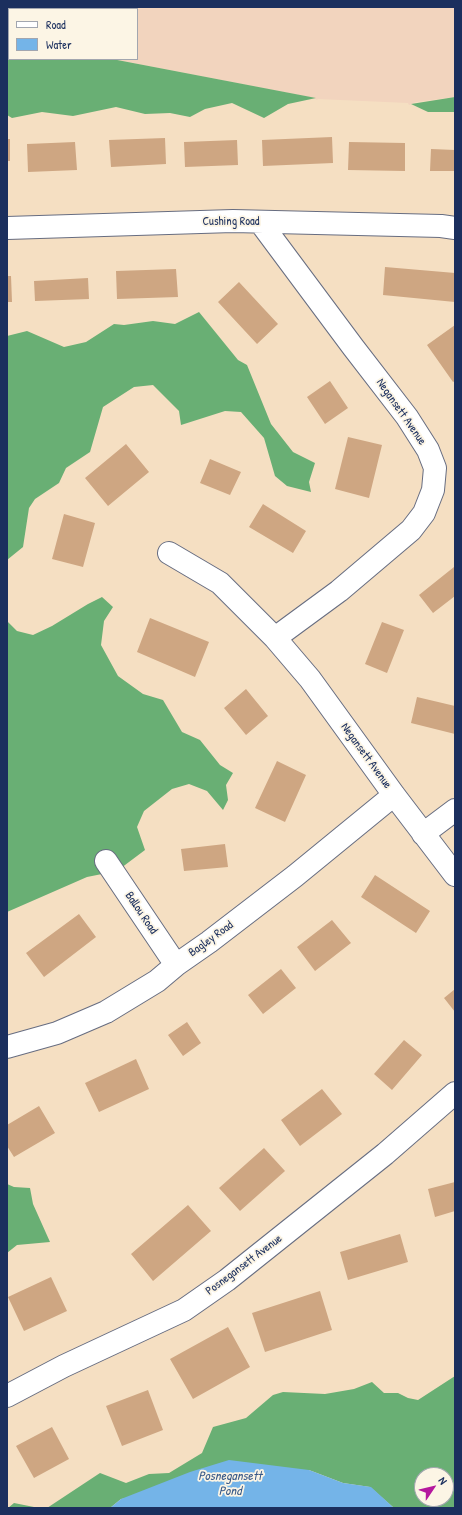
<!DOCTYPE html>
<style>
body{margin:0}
#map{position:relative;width:462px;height:1515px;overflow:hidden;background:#f5dfc2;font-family:"Patrick Hand",sans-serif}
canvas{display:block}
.frame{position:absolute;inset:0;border:8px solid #1b2f5e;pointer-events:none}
.legend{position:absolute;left:8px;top:8px;width:130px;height:52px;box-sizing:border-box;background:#fcf5e5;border:1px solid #a2a6af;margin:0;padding:5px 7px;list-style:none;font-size:12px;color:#1b2f5e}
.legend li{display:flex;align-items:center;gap:8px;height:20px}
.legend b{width:20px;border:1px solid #a2a6af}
.north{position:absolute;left:414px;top:1467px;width:40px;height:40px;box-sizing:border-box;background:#fcf5e5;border:1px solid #a2a6af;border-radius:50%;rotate:55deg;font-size:11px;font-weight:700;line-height:16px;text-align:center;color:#1b2f5e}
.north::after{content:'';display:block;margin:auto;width:14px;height:18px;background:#b5179e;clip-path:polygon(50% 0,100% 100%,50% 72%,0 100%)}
</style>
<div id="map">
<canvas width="462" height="1515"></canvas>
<div class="frame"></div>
<ul class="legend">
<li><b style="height:5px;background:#fff"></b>Road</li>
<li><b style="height:11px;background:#74b4e8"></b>Water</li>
</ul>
<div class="north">N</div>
</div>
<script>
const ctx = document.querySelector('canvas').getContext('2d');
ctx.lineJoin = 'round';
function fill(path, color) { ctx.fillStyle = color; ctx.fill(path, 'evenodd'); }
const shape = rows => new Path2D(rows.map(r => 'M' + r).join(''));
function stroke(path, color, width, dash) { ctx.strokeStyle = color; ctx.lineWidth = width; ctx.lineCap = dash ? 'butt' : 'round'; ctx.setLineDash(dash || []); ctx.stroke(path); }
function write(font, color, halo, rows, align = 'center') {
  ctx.font = font + ' "Patrick Hand",sans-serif'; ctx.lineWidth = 3.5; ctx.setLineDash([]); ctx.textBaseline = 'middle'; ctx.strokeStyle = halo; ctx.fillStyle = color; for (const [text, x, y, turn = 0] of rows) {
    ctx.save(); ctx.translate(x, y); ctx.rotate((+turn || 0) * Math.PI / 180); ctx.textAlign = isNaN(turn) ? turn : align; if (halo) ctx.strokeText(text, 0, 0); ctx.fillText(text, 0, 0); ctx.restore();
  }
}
fill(shape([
 [7,7,455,7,455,97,416,102,409,105,408,103,318,99,317,100,314,98,112,59,137,59,137,9,9,9,9,19,7,19]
]), '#f2d4be');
fill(shape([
 [7,19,9,19,9,59,112,59,316,98,288,104,264,118,232,103,205,109,190,117,170,113,145,114,116,107,73,116,42,112,12,118,7,115],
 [455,97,455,112,428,112,411,104],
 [199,312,238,360,247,365,271,424,293,452,315,463,309,482,311,492,287,486,275,476,264,438,241,412,225,411,181,425,179,411,153,385,134,387,103,407,90,452,66,468,59,483,35,499,29,508,23,547,7,560,7,336,27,331,64,347,86,342,114,324,124,325,153,321,175,324],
 [102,597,113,607,104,621,101,645,118,676,143,694,163,700,182,732,200,740,220,765,233,773,226,785,228,800,223,810,207,791,189,784,172,789,144,811,137,827,145,850,117,871,87,877,7,912,7,621,17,631,33,635,52,626,88,604],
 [7,1184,14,1187,30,1188,33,1204,50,1242,17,1245,7,1253],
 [455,1376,455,1508,394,1508,370,1487,343,1483,309,1470,121,1499,110,1508,47,1508,100,1473,126,1483,149,1474,169,1473,202,1453,213,1427,246,1418,273,1395,283,1392,325,1394,354,1389,372,1382,384,1393,398,1393,408,1398,418,1400],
 [422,1475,446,1475,446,1499,422,1499],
 [14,1503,39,1508,8,1508]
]), '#69af74');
fill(shape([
 [229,1460,309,1470,343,1483,371,1487,394,1508,110,1508,121,1499,190,1472]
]), '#74b4e8');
fill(shape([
 [332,137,333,163,263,166,262,140],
 [165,138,166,164,111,167,109,140],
 [7,139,10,139,10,161,7,161],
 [237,140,238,165,185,167,184,142],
 [75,142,77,170,28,172,27,144],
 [349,142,405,143,405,171,348,170],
 [431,149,455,150,455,171,430,171],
 [385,267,455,273,455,302,383,295],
 [176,269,178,297,117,299,116,271],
 [7,276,11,276,12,302,7,302],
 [88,278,89,299,35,301,34,281],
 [239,282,278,324,257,344,218,302],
 [455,325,455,381,453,382,427,345],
 [330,381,348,408,325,424,307,397],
 [348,437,382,445,369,498,335,489],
 [126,444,149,472,108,506,85,478],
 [210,459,241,472,230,495,200,483],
 [263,504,306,531,293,553,249,527],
 [64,514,95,523,83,567,52,559],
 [454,567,455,596,433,613,419,595],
 [150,618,209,642,195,677,137,652],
 [382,622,404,630,387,673,365,664],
 [246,689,268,716,246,735,224,708],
 [417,697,455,706,455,734,411,723],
 [277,761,306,775,285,822,255,808],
 [225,844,228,867,184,871,181,849],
 [375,875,430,911,416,933,361,897],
 [79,914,96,937,44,977,26,953],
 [332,920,351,943,315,971,297,947],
 [281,969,296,988,263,1014,248,995],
 [455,989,455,1012,444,998],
 [187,1022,201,1043,183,1056,168,1035],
 [404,1040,422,1055,392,1090,374,1074],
 [136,1059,149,1089,99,1112,85,1083],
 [322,1089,342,1114,300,1146,281,1120],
 [39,1106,55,1133,14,1157,7,1146,7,1125],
 [264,1148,285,1171,240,1211,219,1188],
 [455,1182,455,1211,435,1217,428,1189],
 [188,1205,211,1231,153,1281,131,1254],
 [400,1234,408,1262,348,1280,340,1252],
 [51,1277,67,1311,24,1331,8,1297],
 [320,1291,332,1330,265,1352,252,1313],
 [228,1327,250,1367,193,1399,170,1359],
 [148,1390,163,1430,122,1446,106,1406],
 [52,1427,69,1459,34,1478,16,1446]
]), '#cea682');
const street = shape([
 [260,222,353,347,407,417,428,450,435,468,433,490,424,513,411,530,339,591,275,638],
 [7,228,233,221,441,226,455,228],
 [169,553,220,583,275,638,310,679,394,795,455,875],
 [423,834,455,810],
 [106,861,176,965],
 [7,1047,57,1033,106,1012,157,981,176,965,209,942,295,876,394,795],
 [7,1396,64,1366,184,1310,227,1280,385,1154,455,1093]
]);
stroke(street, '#676d81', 24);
stroke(street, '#fff', 22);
write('12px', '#1b2f5e', '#fcf5e5', [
 ["Cushing Road",231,222],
 ["Negansett Avenue",401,412,55],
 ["Negansett Avenue",366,756,54],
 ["Ballou Road",141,913,56],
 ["Bagley Road",211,939,-36],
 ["Posnegansett Avenue",244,1265,-37]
]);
write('italic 13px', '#365787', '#fcf5e5', [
 ["Posnegansett",230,1477],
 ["Pond",230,1492]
]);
</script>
